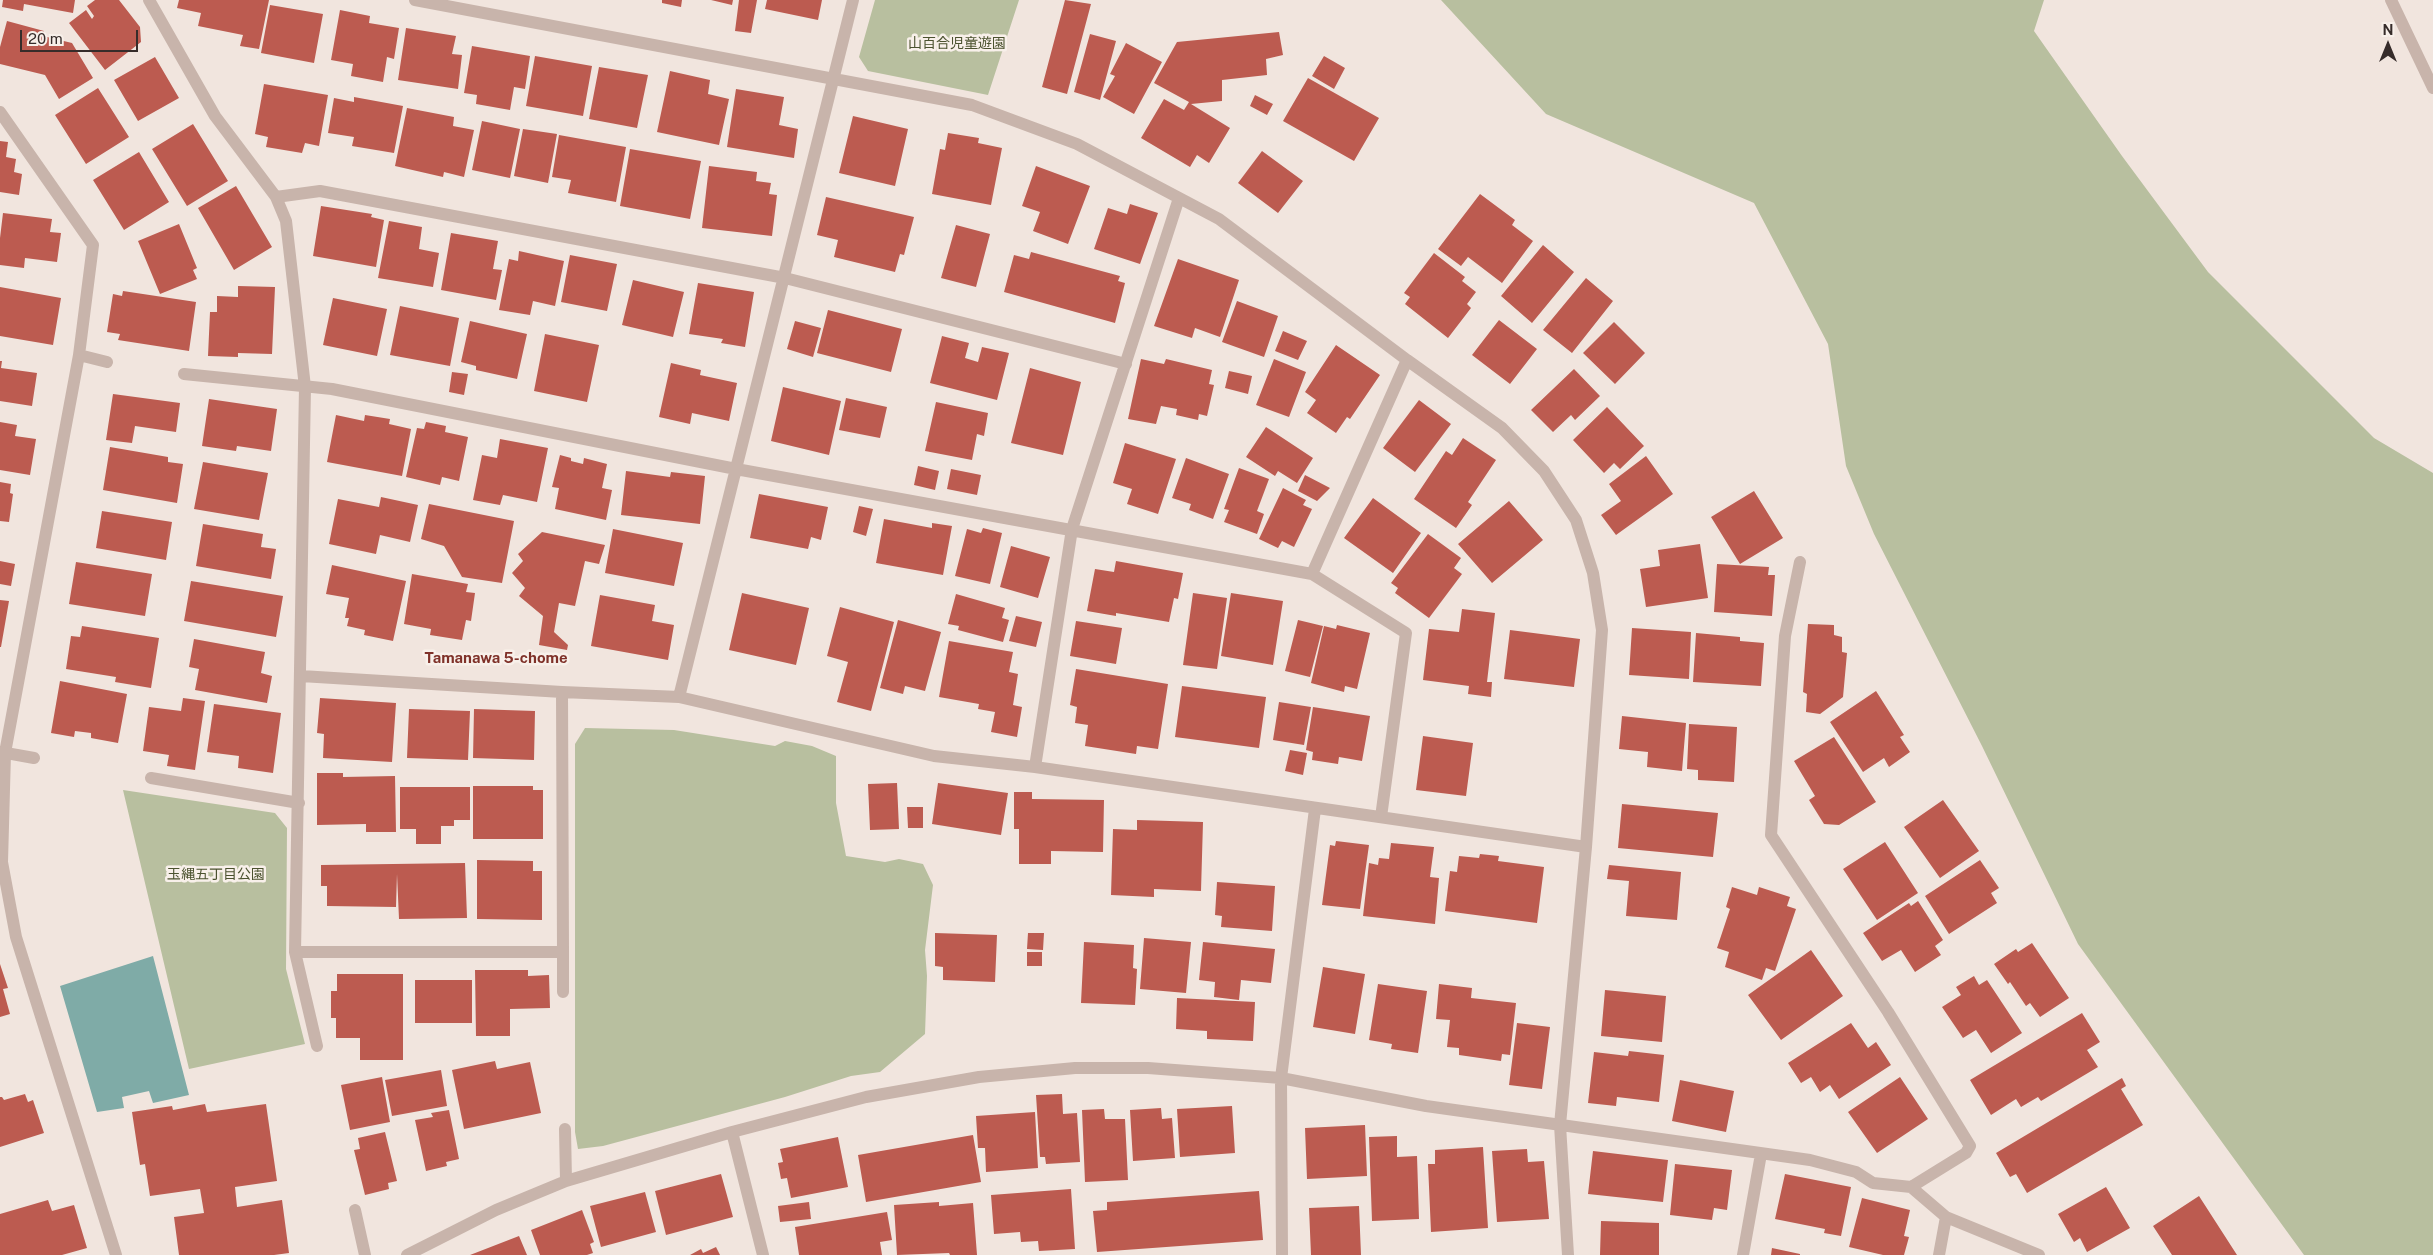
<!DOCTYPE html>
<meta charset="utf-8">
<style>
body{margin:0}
#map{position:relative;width:2433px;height:1255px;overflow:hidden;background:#f1e5de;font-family:"Public Sans",sans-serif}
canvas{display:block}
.north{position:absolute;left:2363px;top:20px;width:50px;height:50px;-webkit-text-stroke:4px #f8f0ea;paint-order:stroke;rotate:0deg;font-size:14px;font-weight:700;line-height:20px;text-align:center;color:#362c2a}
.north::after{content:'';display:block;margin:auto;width:18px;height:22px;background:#362c2a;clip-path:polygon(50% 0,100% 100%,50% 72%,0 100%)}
.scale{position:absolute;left:20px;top:30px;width:118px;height:22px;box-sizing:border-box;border:2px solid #362c2a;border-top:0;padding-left:6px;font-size:15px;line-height:18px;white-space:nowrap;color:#362c2a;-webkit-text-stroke:4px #f8f0ea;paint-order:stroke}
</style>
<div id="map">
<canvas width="2433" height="1255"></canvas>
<div class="north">N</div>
<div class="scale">20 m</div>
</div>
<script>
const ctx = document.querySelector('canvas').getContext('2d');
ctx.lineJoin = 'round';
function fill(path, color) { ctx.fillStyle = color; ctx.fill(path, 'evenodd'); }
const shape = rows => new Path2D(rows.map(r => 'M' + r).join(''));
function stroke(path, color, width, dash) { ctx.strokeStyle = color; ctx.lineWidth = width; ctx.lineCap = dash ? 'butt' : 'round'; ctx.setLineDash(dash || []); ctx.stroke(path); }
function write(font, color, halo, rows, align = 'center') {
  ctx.font = font + ' "Public Sans","Noto Sans JP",sans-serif'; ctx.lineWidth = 5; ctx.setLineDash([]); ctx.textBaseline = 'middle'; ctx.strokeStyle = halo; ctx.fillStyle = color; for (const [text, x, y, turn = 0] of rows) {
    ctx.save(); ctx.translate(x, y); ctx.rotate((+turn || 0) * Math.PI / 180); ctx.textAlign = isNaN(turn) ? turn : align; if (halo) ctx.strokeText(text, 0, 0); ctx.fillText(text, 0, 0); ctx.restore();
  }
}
fill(shape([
 [875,0,1019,0,988,95,868,71,859,57],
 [1441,0,2044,0,2034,31,2122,156,2208,272,2374,438,2433,473,2433,1255,2304,1255,2078,944,1982,746,1874,534,1846,466,1828,344,1754,203,1546,114],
 [585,728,674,730,775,746,785,741,812,746,836,756,836,803,846,856,885,862,899,859,923,864,933,885,925,950,927,976,925,1034,880,1072,851,1076,785,1097,603,1146,578,1149,575,1132,575,744],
 [123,790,275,813,287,828,286,969,305,1044,189,1069]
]), '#b8bf9f');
fill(shape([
 [153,956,189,1095,153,1103,149,1091,122,1097,124,1108,97,1112,60,986]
]), '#7faba7');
fill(shape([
 [3,0,75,0,73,13,24,4,23,11,2,7],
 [95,0,119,0,140,27,141,42,105,70,69,23,86,10,92,19,94,16,87,6],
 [179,0,269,0,259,49,240,46,243,35,198,26,201,13,177,8],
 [662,0,682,0,681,7,662,3],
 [711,0,733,0,732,5],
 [739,0,757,0,751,33,735,31],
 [767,0,822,0,818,20,765,9],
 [1065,0,1091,4,1067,94,1042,87],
 [270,5,323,14,314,63,261,53],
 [340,10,370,16,369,23,399,28,394,59,387,57,383,82,351,76,353,64,331,60],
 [7,21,44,31,43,36,72,43,93,78,59,99,45,75,0,64,0,47],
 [406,28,456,36,452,54,462,55,458,89,398,80],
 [1279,32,1283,55,1266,59,1267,75,1222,80,1222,101,1191,104,1230,128,1209,163,1197,155,1190,167,1141,138,1164,99,1184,110,1189,102,1154,83,1177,42],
 [1090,34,1116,41,1100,100,1074,92],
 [1126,43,1162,62,1134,114,1103,97,1115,76,1110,74],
 [472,46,530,56,525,89,514,87,510,110,476,104,477,95,464,93],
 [535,56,592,66,583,116,526,106],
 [1324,56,1345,68,1334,89,1312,76],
 [155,57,179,98,138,121,114,80],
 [599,67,648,75,637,128,589,119],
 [670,71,710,80,708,94,729,99,719,145,657,132],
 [1308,78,1379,118,1354,161,1283,121],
 [264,84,328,95,319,146,305,143,302,153,266,147,268,137,255,134],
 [98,88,129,137,86,164,55,115],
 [736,89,784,97,779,125,798,129,794,158,727,147],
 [1255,95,1273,104,1267,115,1250,106],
 [354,97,403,106,394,153,352,146,354,137,328,133,334,98,354,102],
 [407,108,454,117,453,126,474,130,464,177,444,172,443,177,395,166],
 [853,116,908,129,895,186,839,173],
 [482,121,520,129,510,178,472,170],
 [193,124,228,181,187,206,152,149],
 [523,129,557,134,548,183,514,176],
 [948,133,979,138,978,143,1002,148,991,205,932,194,940,149,945,150],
 [559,135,626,147,616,202,568,193,571,180,552,177],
 [0,141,8,142,6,157,16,159,14,172,22,174,19,195,0,192],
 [630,149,701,161,690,219,620,206],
 [1262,151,1303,181,1278,213,1238,183],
 [139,152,169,202,124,230,93,180],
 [709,166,757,172,756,181,771,183,769,194,777,195,772,236,702,228],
 [1036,166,1090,186,1068,244,1033,231,1040,212,1022,206],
 [236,186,272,247,234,270,198,208],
 [1480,194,1515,220,1512,225,1533,241,1502,283,1468,257,1461,266,1438,249],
 [826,197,914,217,904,255,900,254,895,272,834,257,838,240,817,235],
 [1130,204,1158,213,1140,264,1094,249,1108,208,1127,214],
 [321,206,372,214,371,217,384,220,376,267,313,256],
 [3,213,52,219,50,232,61,233,57,262,25,258,24,268,0,265,0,238],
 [389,221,422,227,419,249,439,253,433,287,378,278],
 [179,224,197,268,193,270,197,279,160,294,138,241],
 [956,225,990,234,976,287,941,278],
 [451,233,498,241,493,269,502,270,496,300,441,290],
 [1543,245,1574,272,1532,323,1501,296],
 [519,251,564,261,555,306,533,301,530,315,499,310,509,259,518,261],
 [1031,252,1120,276,1118,281,1125,283,1115,323,1004,292,1014,255,1029,259],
 [1434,253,1465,277,1462,281,1476,292,1467,304,1471,308,1448,338,1405,304,1410,297,1404,293],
 [570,255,617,264,607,311,561,302],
 [1178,259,1239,280,1220,337,1195,328,1192,338,1154,326],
 [1586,278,1613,301,1572,353,1543,330],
 [633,280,684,292,673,337,622,325],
 [698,283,754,292,745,347,721,343,723,339,689,334],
 [238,286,275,287,272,354,238,353,238,357,208,356,210,312,217,312,217,296,238,297],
 [0,287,61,298,53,345,0,336],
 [123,291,196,302,189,351,118,340,120,334,107,332,113,294,122,296],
 [333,298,387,309,377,356,323,345],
 [1237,301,1278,316,1264,357,1222,342],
 [400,306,459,318,450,366,390,355],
 [828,310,902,329,891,372,817,353],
 [1499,320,1537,349,1510,384,1472,355],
 [470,321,527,334,517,379,476,370,476,366,461,362],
 [795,321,821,328,813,357,787,349],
 [1614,322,1645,353,1615,384,1583,353],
 [1283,331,1307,341,1298,360,1275,351],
 [545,334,599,345,587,402,534,391],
 [942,336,969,343,965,358,978,362,982,347,1009,353,997,400,930,383],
 [1336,345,1380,375,1350,419,1347,417,1336,433,1307,413,1316,400,1305,392],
 [1141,359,1164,364,1166,359,1212,370,1209,384,1214,385,1207,416,1199,414,1198,420,1176,415,1177,409,1161,406,1156,424,1128,419],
 [1274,359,1306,372,1289,417,1256,405],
 [0,361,2,361,1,368,37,373,32,406,0,401],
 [671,363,701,370,700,375,737,383,729,421,692,413,690,424,659,417],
 [1030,368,1081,382,1063,455,1011,443],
 [1574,369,1600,396,1575,420,1571,415,1553,432,1531,410],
 [1229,371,1252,376,1248,394,1225,388],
 [452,372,468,374,464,395,449,392],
 [783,387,841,401,829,455,771,441],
 [113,394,180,403,176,432,135,426,132,443,106,440],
 [846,398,887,407,880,438,839,430],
 [209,399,277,409,271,451,237,446,236,451,202,446],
 [1419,400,1451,424,1415,472,1383,448],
 [936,402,988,413,984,436,977,434,972,460,925,451],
 [1607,407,1644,446,1620,469,1614,463,1604,473,1573,440],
 [336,415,364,421,365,415,390,419,389,424,411,429,402,476,327,462],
 [0,422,17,425,15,436,36,439,30,475,0,470],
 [426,422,446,426,445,432,468,437,459,481,442,477,440,485,406,477,417,428,424,429],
 [1266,427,1313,458,1297,483,1278,471,1275,476,1246,457],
 [1463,438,1496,460,1468,502,1472,505,1456,528,1414,499,1446,451,1452,455],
 [500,439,548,448,537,502,503,495,500,505,473,500,482,455,497,458],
 [1125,443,1176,459,1158,514,1127,504,1132,489,1113,483],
 [110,447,168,457,168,462,183,464,177,503,103,490],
 [560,455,571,458,571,461,583,464,584,458,607,464,602,488,612,490,606,520,555,509,559,488,552,487],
 [1646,456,1673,494,1616,535,1601,515,1621,501,1609,484],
 [1186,458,1229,474,1213,519,1189,510,1191,504,1172,498],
 [203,462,268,473,259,520,194,509],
 [918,466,939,471,935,490,914,485],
 [1239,468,1269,479,1257,511,1264,514,1257,534,1224,522,1229,510,1224,509],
 [951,469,981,475,977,495,947,489],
 [626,471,670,477,671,472,705,476,700,524,621,515],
 [1305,475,1330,488,1317,501,1298,491],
 [0,482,11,484,10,493,13,494,9,522,0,521],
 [1283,488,1306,500,1303,505,1312,509,1294,547,1282,541,1278,548,1259,539],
 [1754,491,1783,538,1740,564,1711,517],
 [759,494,828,507,821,540,811,537,808,549,750,538],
 [381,497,418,505,410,542,380,535,376,554,329,544,338,499,379,507],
 [1373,498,1421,533,1393,573,1344,538],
 [1509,501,1543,540,1492,583,1458,544],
 [429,504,514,521,502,583,462,577,444,546,421,539],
 [859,506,873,509,866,536,853,532],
 [102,511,172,522,166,560,96,548],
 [884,519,932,528,932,523,952,526,943,575,876,563],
 [203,524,263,534,261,547,276,549,271,579,196,566],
 [983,528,1002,533,990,584,955,576,967,529,981,533],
 [613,529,683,543,674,586,605,573],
 [542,532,605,545,599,564,585,561,575,606,559,603,554,632,568,645,567,650,539,645,543,616,519,596,525,588,512,573,523,561,518,554],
 [1428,534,1461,558,1454,568,1462,574,1429,618,1395,593,1398,588,1391,583],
 [1700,544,1708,598,1646,607,1640,569,1660,566,1658,550],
 [1011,546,1050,557,1038,598,1000,587],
 [0,561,15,564,11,586,0,584],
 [1116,561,1183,573,1178,599,1174,598,1169,622,1116,613,1116,616,1087,611,1095,569,1114,572],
 [76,562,152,574,145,616,69,604],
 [1717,564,1769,567,1768,575,1775,575,1772,616,1714,612],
 [332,565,406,581,393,641,364,635,365,630,347,626,349,618,345,618,349,598,326,594],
 [412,574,468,584,466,592,475,593,471,621,466,620,462,640,430,635,431,629,404,624],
 [191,581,283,596,276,637,184,621],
 [742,593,809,608,796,665,729,650],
 [1193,593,1227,598,1217,669,1183,665],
 [1231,593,1283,601,1273,665,1221,656],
 [956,594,1005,608,1002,618,1009,620,1003,642,958,630,959,626,948,624],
 [600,595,655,605,652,621,674,625,668,660,591,646],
 [0,600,9,601,1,647,0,647],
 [840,607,894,622,871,711,837,702,848,662,827,656],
 [1462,609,1495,613,1487,682,1492,682,1491,697,1468,694,1469,686,1423,680,1429,629,1459,632],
 [1016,616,1042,622,1036,647,1009,641],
 [898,620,941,632,925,691,905,686,903,694,880,688],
 [1298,620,1323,626,1310,677,1285,671],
 [1076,621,1122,628,1116,664,1070,656],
 [1808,624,1834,625,1834,635,1842,637,1842,652,1847,653,1843,697,1820,714,1806,712,1807,694,1803,692],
 [1337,625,1370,633,1357,689,1345,686,1344,692,1311,683,1324,626,1336,629],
 [82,626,159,638,151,688,115,682,116,677,66,669,71,636,80,637],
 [1632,628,1691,632,1689,679,1629,675],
 [1510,630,1580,639,1574,687,1504,679],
 [1696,633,1740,637,1740,641,1764,643,1761,686,1693,682],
 [194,639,265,652,261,673,272,676,267,703,195,690,199,669,189,667],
 [949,641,1013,652,1009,672,1018,674,1013,705,1022,707,1017,737,991,732,995,712,978,709,979,704,939,697],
 [1076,669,1168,684,1158,749,1137,746,1136,754,1085,746,1088,725,1075,723,1077,707,1070,705],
 [60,681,127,694,118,743,91,738,91,733,75,731,74,737,51,733],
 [1182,686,1266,697,1259,748,1175,737],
 [1876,691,1904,735,1900,737,1910,752,1889,767,1884,758,1863,772,1830,722],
 [183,698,205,701,195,770,167,766,169,755,143,751,149,707,181,711],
 [320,698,396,703,392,762,323,758,324,734,317,733],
 [1279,702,1311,707,1304,745,1273,740],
 [214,704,281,713,273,773,238,768,239,756,207,752],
 [1313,707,1370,716,1362,761,1339,757,1338,764,1312,760,1313,752,1306,750],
 [409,709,470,711,468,760,407,758],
 [474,709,535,711,534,760,473,758],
 [1622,716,1686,723,1682,771,1647,767,1648,752,1619,749],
 [1689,724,1737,727,1734,782,1698,780,1698,770,1687,769],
 [1423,736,1473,743,1466,796,1416,790],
 [1834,737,1876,802,1839,825,1824,824,1809,800,1815,796,1794,761],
 [1290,750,1307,753,1303,775,1285,771],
 [317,773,343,773,343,777,395,776,396,832,366,832,366,824,317,825],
 [897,783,899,829,870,830,868,784],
 [938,783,1008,793,1001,835,932,824],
 [473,786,533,786,533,790,543,790,543,839,473,839],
 [400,787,470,787,470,820,454,820,454,826,441,826,441,844,416,844,416,829,400,829],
 [1014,792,1032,792,1032,799,1104,800,1103,852,1051,851,1051,864,1019,864,1019,829,1014,829],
 [1943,800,1979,851,1940,878,1904,827],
 [1622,804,1718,813,1713,857,1618,848],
 [907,807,923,807,923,828,908,828],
 [1137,820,1203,822,1201,891,1154,889,1154,897,1111,895,1113,829,1137,830],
 [1336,841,1369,845,1360,909,1322,905,1330,845,1335,846],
 [1885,842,1918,893,1877,920,1843,869],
 [1391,843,1434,847,1430,877,1439,878,1435,924,1363,916,1369,863,1378,865,1379,858,1389,859],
 [1480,854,1499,856,1498,861,1544,867,1537,923,1445,911,1450,871,1457,872,1459,856,1479,858],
 [477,860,533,861,533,871,542,871,542,920,477,919],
 [1980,860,1999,888,1991,893,1997,903,1949,934,1925,896],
 [465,863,467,918,399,919,397,874,396,907,327,906,327,886,321,886,321,865],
 [1609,865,1681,872,1677,920,1626,916,1629,881,1607,879],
 [1217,882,1275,886,1272,931,1221,927,1222,916,1215,915],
 [1732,887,1757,895,1759,887,1790,897,1787,906,1796,909,1775,971,1766,968,1762,980,1725,967,1729,952,1717,948,1730,909,1726,907],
 [1918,901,1943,940,1935,946,1941,955,1915,972,1901,950,1882,961,1863,933,1909,903,1911,906],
 [935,933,997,935,995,982,943,980,943,967,935,966],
 [1028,933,1044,933,1043,950,1027,949],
 [1144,938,1191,942,1186,993,1140,989],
 [1084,942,1134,945,1133,968,1137,969,1135,1005,1081,1003],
 [1203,942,1275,949,1271,983,1241,980,1239,1000,1214,997,1215,982,1199,980],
 [2032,943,2069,998,2040,1017,2030,1003,2026,1006,2010,982,2008,984,1994,964,2016,949,2018,952],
 [1811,950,1843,996,1781,1040,1748,995],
 [1027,952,1042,952,1042,966,1027,966],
 [0,964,8,988,3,989,10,1014,0,1017],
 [1323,967,1365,974,1355,1034,1313,1027],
 [475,970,528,970,528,976,549,975,550,1008,510,1009,510,1036,476,1036],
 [337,974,403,974,403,1060,360,1060,360,1038,336,1038,336,1018,331,1018,331,991,337,991],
 [1974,976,1979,985,1987,980,2022,1033,1991,1053,1976,1030,1963,1038,1942,1007,1961,995,1956,987],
 [415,980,472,980,472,1023,415,1023],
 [1378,984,1427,991,1418,1053,1391,1049,1392,1044,1369,1040],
 [1439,984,1472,988,1471,998,1516,1003,1510,1055,1502,1054,1501,1061,1459,1055,1459,1048,1447,1047,1450,1020,1436,1019],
 [1605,990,1666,996,1662,1042,1601,1036],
 [1177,998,1255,1002,1253,1041,1207,1039,1207,1031,1176,1029],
 [2082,1013,2100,1042,2087,1050,2098,1067,2041,1101,2038,1097,2021,1107,2016,1099,1991,1115,1970,1080],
 [1517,1023,1550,1027,1542,1089,1509,1085],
 [1851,1023,1868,1048,1876,1042,1891,1065,1839,1099,1830,1085,1820,1092,1811,1077,1801,1083,1788,1063],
 [1629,1051,1664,1055,1659,1102,1617,1097,1616,1106,1588,1103,1594,1052,1628,1056],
 [495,1061,497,1069,530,1062,541,1113,464,1129,452,1070],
 [441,1070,447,1106,392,1116,385,1080],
 [382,1077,390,1122,350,1130,341,1085],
 [1900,1077,1928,1119,1877,1153,1848,1112],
 [2122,1078,2126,1086,2121,1089,2143,1125,2027,1193,2016,1174,2010,1177,1996,1153],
 [1680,1080,1734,1091,1726,1132,1672,1121],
 [25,1094,28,1102,33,1100,44,1133,0,1147,0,1097,2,1097,4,1100],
 [1062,1094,1063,1114,1077,1113,1080,1162,1046,1164,1045,1157,1040,1157,1036,1095],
 [205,1104,207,1112,266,1104,277,1181,235,1187,237,1207,282,1200,289,1253,274,1255,179,1255,174,1217,204,1213,200,1189,150,1196,145,1164,140,1165,132,1112,172,1106,173,1110],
 [1232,1106,1235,1153,1180,1157,1177,1109],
 [1161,1108,1162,1119,1172,1118,1175,1158,1133,1161,1130,1110],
 [1104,1109,1105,1119,1125,1119,1128,1180,1085,1182,1082,1110],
 [449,1110,459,1159,446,1162,447,1166,426,1171,415,1120,433,1117,431,1113],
 [1035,1112,1038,1168,986,1172,985,1148,978,1148,976,1116],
 [1365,1125,1367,1176,1307,1179,1305,1128],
 [385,1132,397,1181,388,1183,389,1189,365,1195,354,1150,360,1149,358,1138],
 [973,1135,981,1182,866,1202,858,1155],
 [1397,1136,1397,1157,1417,1156,1419,1219,1372,1221,1369,1137],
 [838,1137,848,1187,791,1198,787,1178,781,1179,778,1163,783,1162,780,1149],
 [1483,1147,1488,1228,1431,1232,1428,1164,1435,1164,1435,1150],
 [1527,1149,1528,1162,1544,1161,1549,1219,1497,1222,1492,1151],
 [1593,1151,1668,1160,1663,1202,1588,1194],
 [1675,1164,1732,1170,1727,1210,1714,1208,1712,1220,1670,1215],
 [721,1174,733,1217,666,1235,655,1191],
 [1785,1174,1851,1187,1841,1236,1824,1233,1825,1229,1775,1219],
 [2106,1187,2130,1228,2087,1252,2080,1238,2074,1242,2058,1214],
 [1071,1189,1075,1249,1039,1251,1038,1241,1021,1242,1020,1232,994,1234,991,1195],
 [1259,1191,1263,1240,1097,1252,1093,1211,1107,1210,1107,1202],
 [645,1192,656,1232,601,1247,590,1206],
 [2199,1196,2237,1255,2172,1255,2153,1226],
 [1862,1198,1910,1210,1904,1236,1909,1237,1904,1255,1883,1255,1849,1247],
 [48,1200,52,1211,74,1205,87,1248,62,1255,0,1255,0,1214],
 [809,1202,811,1219,780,1222,778,1206],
 [939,1202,939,1206,973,1203,977,1255,950,1255,949,1253,897,1255,894,1205],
 [1359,1206,1361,1255,1311,1255,1309,1208],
 [582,1210,594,1242,590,1244,593,1253,587,1255,540,1255,531,1230],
 [887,1212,892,1240,880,1242,882,1255,799,1255,795,1227],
 [1601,1221,1659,1223,1659,1255,1600,1255],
 [519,1236,527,1255,470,1255],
 [716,1247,720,1255,690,1255,701,1249,703,1253],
 [1772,1248,1800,1254,1800,1255,1771,1255]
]), '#bc5b50');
stroke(shape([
 [149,0,215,116,276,197,286,221,305,387,295,952,317,1046],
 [415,0,972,105,1077,144,1219,219,1407,360,1502,428,1544,471,1576,520,1593,573,1602,630,1586,847,1560,1125,1568,1255],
 [2391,0,2433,88],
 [0,112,93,245,79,355,5,753,2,862,16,937,116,1255],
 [276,197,320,191,785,278,1126,364],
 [79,355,107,362],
 [184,374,332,389,736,469,1312,574,1406,633,1381,817],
 [1800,562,1785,636,1771,835,1888,1012,1970,1146,1966,1153,1911,1187],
 [1312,574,1407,360],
 [301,676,562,692,679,697,934,756,1035,767,1586,847],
 [679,697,853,0],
 [0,752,34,758],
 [1035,767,1072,529,1179,198],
 [151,778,299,803],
 [295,952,563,952,562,692],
 [563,952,563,992],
 [565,1129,566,1181],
 [732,1132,763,1255],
 [355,1210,365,1255],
 [1946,1217,2039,1255],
 [407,1255,496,1210,566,1181,732,1132,866,1097,979,1077,1075,1068,1148,1068,1281,1078,1426,1106,1810,1160,1856,1172,1873,1183,1911,1187,1946,1217,1939,1255],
 [1282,1255,1281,1078,1315,809],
 [1743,1255,1761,1154]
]), '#c8b4ab', 12);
write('14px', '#4b522f', '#f8f0ea', [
 ["山百合児童遊園",957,44],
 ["玉縄五丁目公園",216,875]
]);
write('bold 15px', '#7f3129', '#f8f0ea', [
 ["Tamanawa 5-chome",496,658]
]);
</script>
